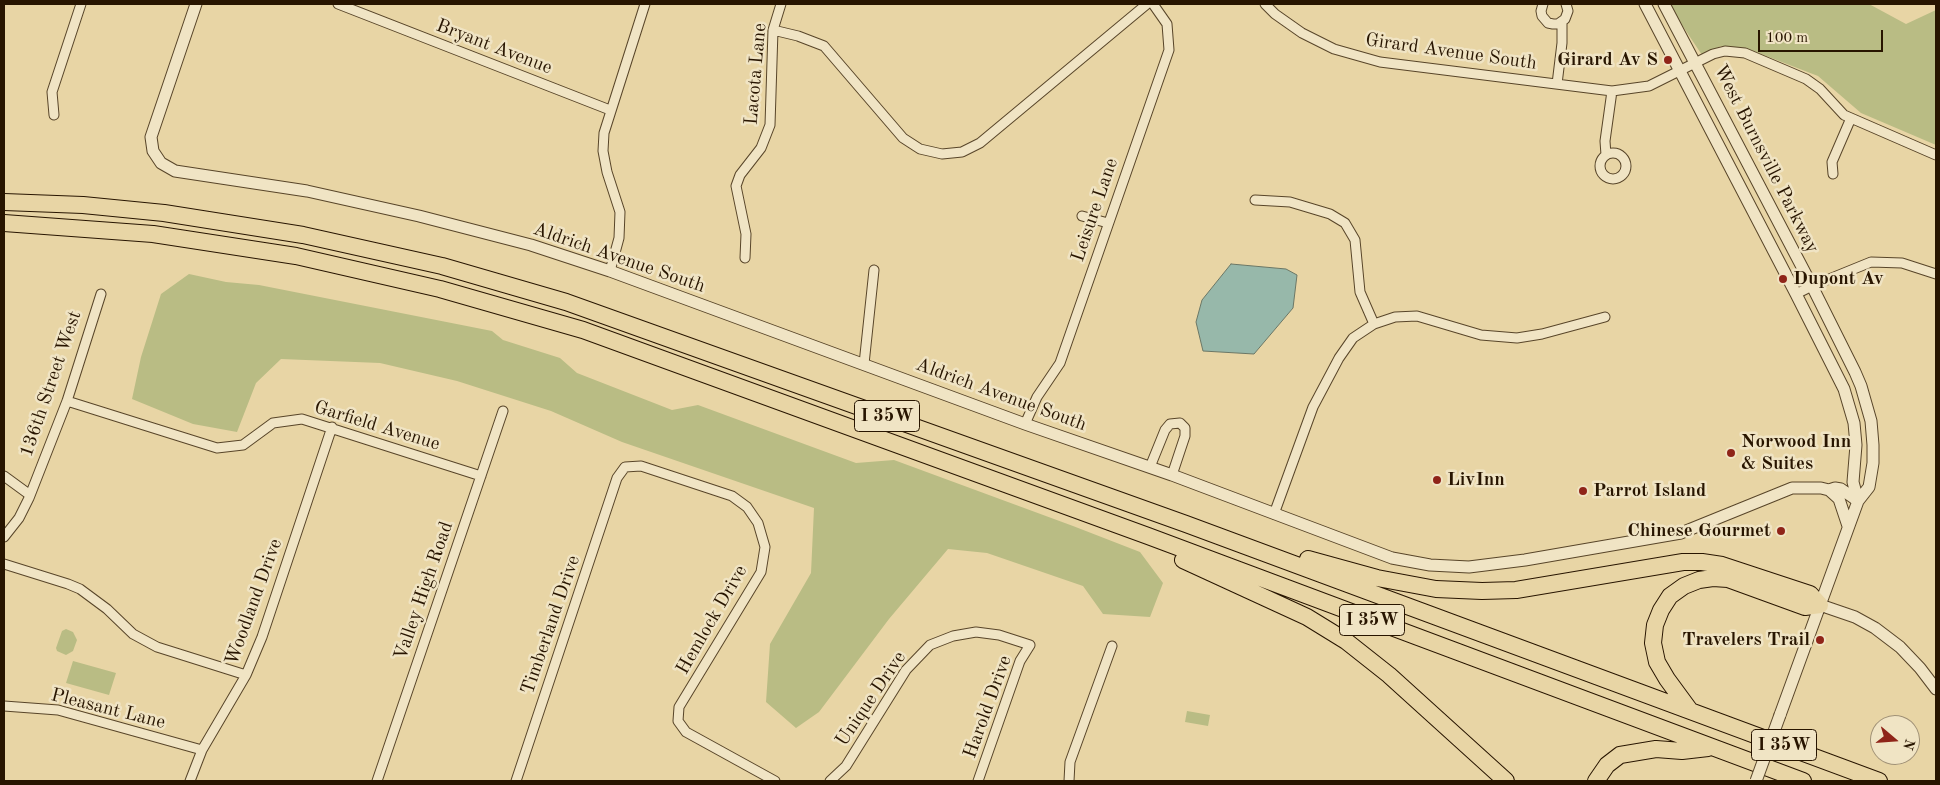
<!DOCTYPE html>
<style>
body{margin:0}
#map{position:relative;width:1940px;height:785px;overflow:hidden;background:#e8d5a5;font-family:"Old Standard TT",serif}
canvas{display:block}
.frame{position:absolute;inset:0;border:5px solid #281500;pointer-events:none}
.north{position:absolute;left:1870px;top:715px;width:50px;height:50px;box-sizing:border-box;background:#f0e4c4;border:1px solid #a09176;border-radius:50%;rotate:108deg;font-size:14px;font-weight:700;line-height:20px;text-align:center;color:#281500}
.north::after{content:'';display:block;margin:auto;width:18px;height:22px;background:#8f2418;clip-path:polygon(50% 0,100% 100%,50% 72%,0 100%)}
.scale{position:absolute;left:1758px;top:30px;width:125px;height:22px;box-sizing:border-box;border:2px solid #281500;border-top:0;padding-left:6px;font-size:15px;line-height:18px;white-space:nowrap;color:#281500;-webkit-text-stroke:4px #f0e4c4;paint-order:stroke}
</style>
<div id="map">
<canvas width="1940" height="785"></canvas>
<div class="frame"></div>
<div class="north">N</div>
<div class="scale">100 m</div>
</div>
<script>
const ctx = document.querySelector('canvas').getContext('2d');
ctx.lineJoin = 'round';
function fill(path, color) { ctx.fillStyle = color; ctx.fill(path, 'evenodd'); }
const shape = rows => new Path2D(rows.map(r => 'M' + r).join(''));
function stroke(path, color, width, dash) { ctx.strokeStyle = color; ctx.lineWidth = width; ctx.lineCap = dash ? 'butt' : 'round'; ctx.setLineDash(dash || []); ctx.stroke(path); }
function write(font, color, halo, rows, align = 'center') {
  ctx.font = font + ' "Old Standard TT",serif'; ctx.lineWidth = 5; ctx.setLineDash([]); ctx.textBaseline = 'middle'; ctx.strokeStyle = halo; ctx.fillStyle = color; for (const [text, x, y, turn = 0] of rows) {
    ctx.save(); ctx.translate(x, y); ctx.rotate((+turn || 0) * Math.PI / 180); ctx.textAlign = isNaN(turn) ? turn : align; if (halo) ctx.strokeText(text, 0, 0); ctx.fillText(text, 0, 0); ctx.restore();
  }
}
fill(shape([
 [1668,4,1869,4,1906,24,1936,10,1936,145,1861,113,1818,76,1748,49,1721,46,1702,55],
 [189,274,226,282,259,285,492,331,503,340,560,358,577,373,672,410,698,405,856,463,894,460,1073,526,1140,552,1163,583,1150,617,1103,614,1083,586,987,553,948,549,889,619,819,712,796,728,766,702,770,644,811,573,814,508,622,442,551,411,457,381,380,363,281,359,256,383,237,432,193,424,132,399,141,357,161,294],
 [66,629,73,632,77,640,73,651,66,655,57,651,56,648,62,631],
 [73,661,116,673,109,695,66,683],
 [1187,711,1210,715,1208,726,1185,722]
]), '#b9bc84');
const water = shape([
 [1231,264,1286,269,1297,275,1293,308,1254,354,1203,351,1196,322,1202,300,1231,264]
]);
fill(water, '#97b8aa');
stroke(water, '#6b7766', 1);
const minor = shape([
 [338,4,610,110],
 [1265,4,1275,14,1302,33,1334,49,1380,62,1612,91,1649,86,1713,54,1725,51,1745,53,1806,79,1820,89,1844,115,1936,155],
 [1543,4,1541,11,1542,16,1548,23,1553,24,1558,24,1565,19,1568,11,1566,4],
 [773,30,798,36,824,46,903,138,920,149,942,154,962,152,980,143,1147,4],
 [1557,84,1562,43,1562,22],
 [54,115,52,92,81,4],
 '1600 166a13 13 0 1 1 26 0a13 13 0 1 1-26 0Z',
 [1606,155,1605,141,1612,91],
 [1833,174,1832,162,1851,118],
 [1255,200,1290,202,1330,214,1345,223,1355,240,1360,292,1374,324],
 [1082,216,1108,223],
 [745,258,746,234,736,186,740,175,761,148,770,125,773,30,781,4],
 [610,271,619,238,620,212,607,172,603,151,604,133,645,4],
 [1796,294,1812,286,1871,262,1902,263,1936,274],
 [864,364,874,270],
 [67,401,217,448,243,445,273,423,302,419,481,476],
 [1025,424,1037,397,1060,363,1169,50,1167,24,1153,4],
 [1150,467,1165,430,1170,424,1180,423,1185,428,1185,436,1172,475],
 [4,476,30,495],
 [1274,514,1313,407,1339,358,1353,338,1374,324,1395,317,1417,316,1481,335,1517,338,1542,334,1605,317],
 [4,537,19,518,29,498,67,401,101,294],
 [4,564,68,584,80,589,107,609,133,634,157,647,246,675],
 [4,706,58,710,202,750],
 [190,781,202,750,246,675,262,637,332,427],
 [377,781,503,411],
 [516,781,617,478,625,467,641,466,732,496,747,507,758,523,765,547,761,572,679,707,678,721,686,732,775,781],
 [830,781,846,766,906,670,930,645,953,636,976,632,999,635,1030,645,1020,661,978,781],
 [1069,781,1070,762,1112,646]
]);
const tertiary = shape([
 [196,4,151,137,153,151,161,163,175,171,307,191,419,216,531,245,610,271,1025,424,1172,475,1392,558,1430,565,1469,567,1525,560,1681,533,1792,488,1821,488,1829,490,1839,499,1848,526],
 [1645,4,1796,294,1844,389,1854,423,1856,445,1853,482,1858,501],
 [1664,4,1812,286,1855,372,1861,386,1871,421,1873,445,1873,463,1869,487,1858,501,1780,715],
 [1829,490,1835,488,1841,489,1858,501],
 [1820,605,1855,617,1875,628,1900,647,1920,668,1936,689]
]);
const motorway = shape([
 [4,202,83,205,164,213,303,235,442,266,566,302,1186,524,1879,781],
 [4,223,153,234,296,256,440,289,583,330,1148,536,1803,781],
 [1308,559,1377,578,1436,589,1482,591,1516,590,1683,562,1702,562,1722,565,1810,594,1820,605],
 [1183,560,1307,617,1346,641,1389,675,1506,781],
 [1689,709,1667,679,1657,662,1653,643,1655,625,1661,610,1670,596,1684,586,1699,580,1713,578,1728,579,1805,607,1820,605],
 [1596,781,1607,765,1620,755,1656,749,1682,751,1708,748]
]);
stroke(minor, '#584529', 11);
stroke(tertiary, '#584529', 13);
stroke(motorway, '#281500', 18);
stroke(minor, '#f0e4c4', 9);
stroke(tertiary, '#f0e4c4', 11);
stroke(motorway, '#e8d5a5', 16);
const tertiaryBridge = shape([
 [1756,781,1780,715]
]);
stroke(tertiaryBridge, '#584529', 13, []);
stroke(tertiaryBridge, '#f0e4c4', 11);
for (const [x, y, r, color] of [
 [1668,60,5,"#8f2418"],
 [1783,279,5,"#8f2418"],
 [1731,453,5,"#8f2418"],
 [1437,480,5,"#8f2418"],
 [1583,491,5,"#8f2418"],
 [1781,531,5,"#8f2418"],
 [1820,640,5,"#8f2418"]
]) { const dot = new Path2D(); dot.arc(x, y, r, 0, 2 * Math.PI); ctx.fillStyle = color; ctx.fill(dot); stroke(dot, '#f0e4c4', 2); }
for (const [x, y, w] of [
 [887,416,65],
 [1372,620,65],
 [1784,745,65]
]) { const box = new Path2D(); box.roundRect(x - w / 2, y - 15.5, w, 31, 4); ctx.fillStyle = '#f0e4c4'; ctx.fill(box); stroke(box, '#281500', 1); }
write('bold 18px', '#281500', null, [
 ["I 35W",887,416],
 ["I 35W",1372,620],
 ["I 35W",1784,745]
]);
write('19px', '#281500', '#f0e4c4', [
 ["Bryant Avenue",494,47,21],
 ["Girard Avenue South",1451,52,8],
 ["Lacota Lane",756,74,-85],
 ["West Burnsville Parkway",1766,159,63],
 ["Leisure Lane",1095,210,-71],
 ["Aldrich Avenue South",619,258,19],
 ["136th Street West",51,384,-71],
 ["Aldrich Avenue South",1001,395,20],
 ["Garfield Avenue",377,426,17],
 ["Valley High Road",424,591,-71],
 ["Woodland Drive",254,602,-70],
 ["Hemlock Drive",712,620,-60],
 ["Timberland Drive",551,625,-71],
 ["Unique Drive",871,699,-56],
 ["Harold Drive",988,707,-70],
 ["Pleasant Lane",108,709,14]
]);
write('bold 19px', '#281500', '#f0e4c4', [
 ["Girard Av S",1658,60,"right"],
 ["Dupont Av",1793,279],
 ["Norwood Inn",1741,442],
 ["& Suites",1741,464],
 ["LivInn",1447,480],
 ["Parrot Island",1593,491],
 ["Chinese Gourmet",1771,531,"right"],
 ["Travelers Trail",1810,640,"right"]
], 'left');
</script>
